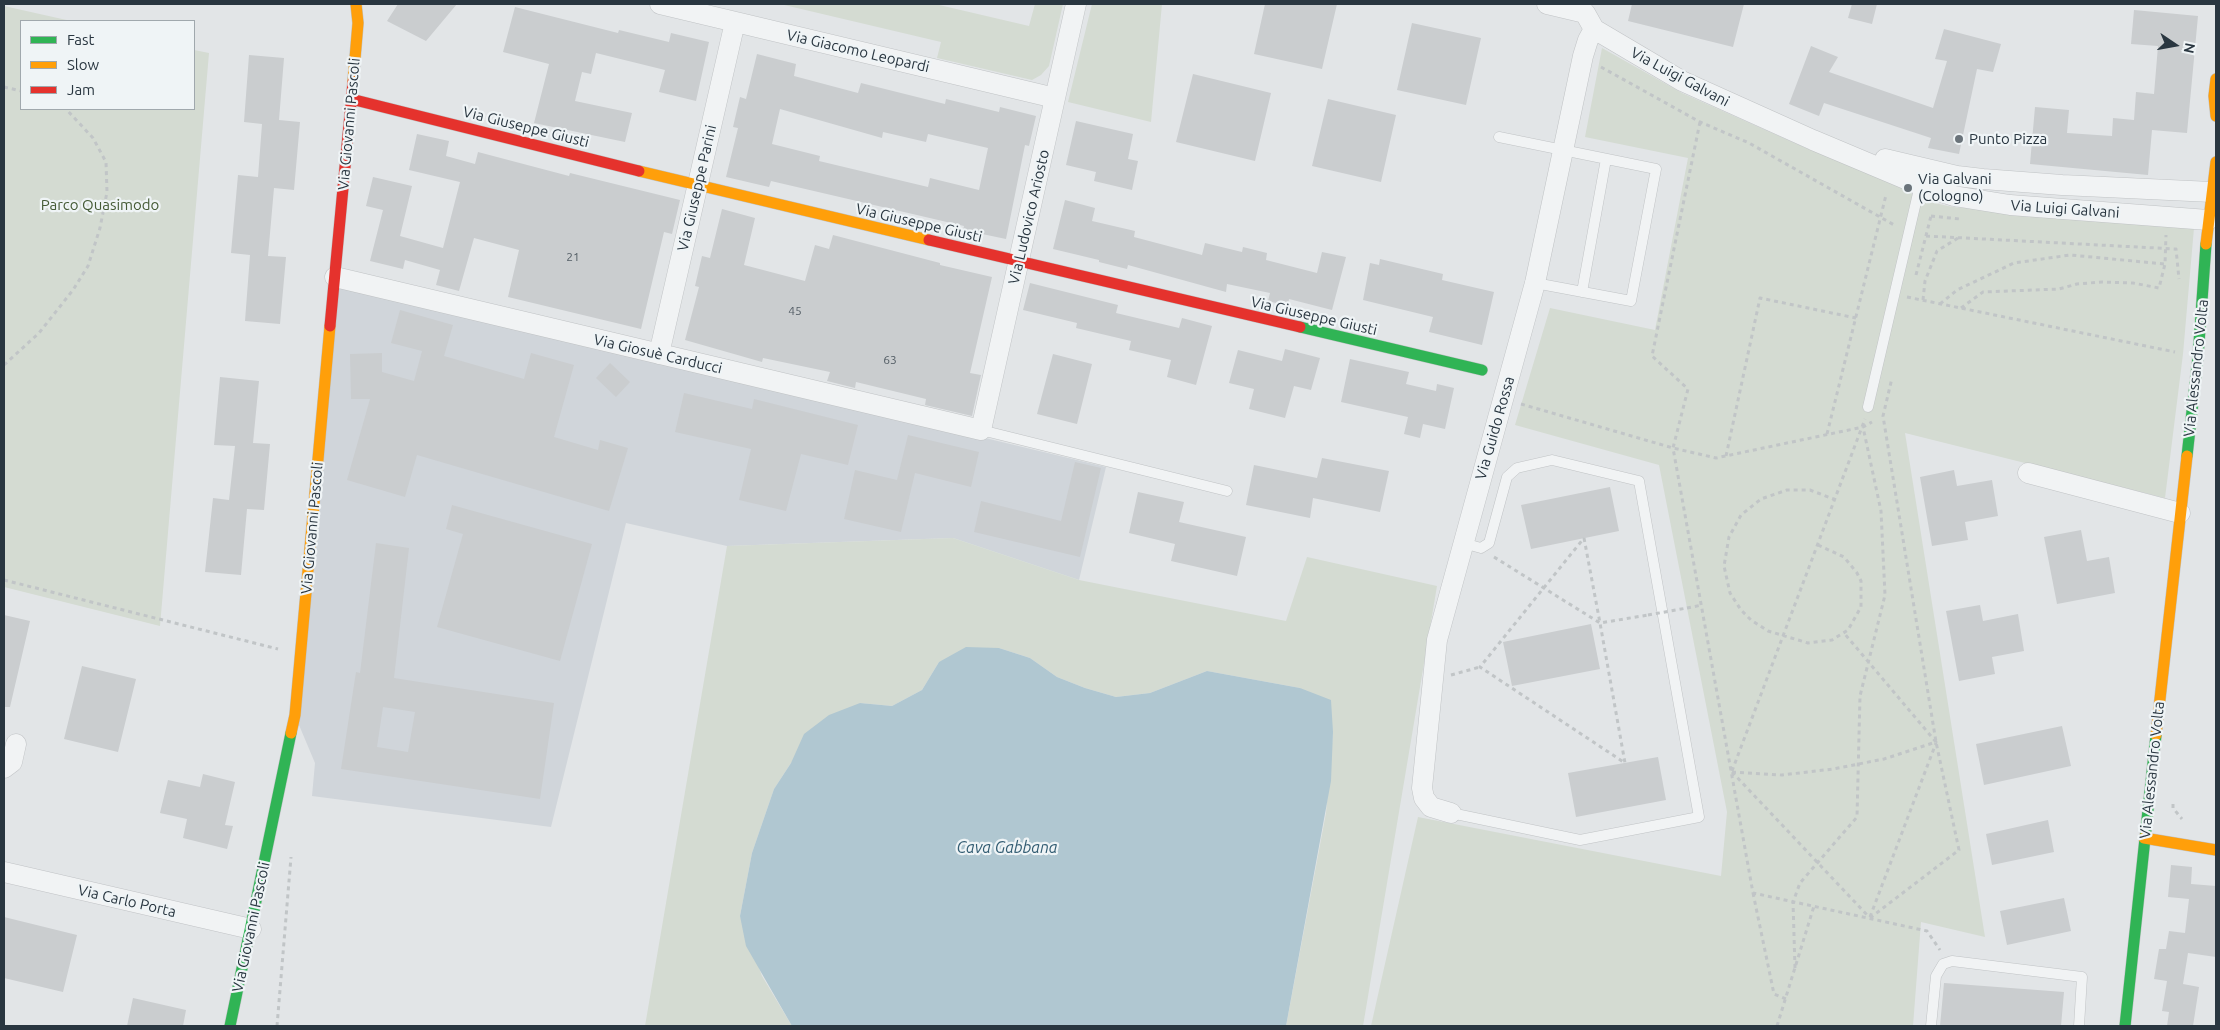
<!DOCTYPE html>
<meta charset="utf-8">
<style>
body{margin:0}
#map{position:relative;width:2220px;height:1030px;overflow:hidden;background:#e2e5e7;font-family:Ubuntu,sans-serif}
canvas{display:block}
.frame{position:absolute;inset:0;border:5px solid #293640;pointer-events:none}
.legend{position:absolute;left:20px;top:20px;width:175px;height:90px;box-sizing:border-box;background:#eff4f6;border:1px solid #a0a8ad;margin:0;padding:6px 9px;list-style:none;font-size:15px;color:#293640}
.legend li{display:flex;align-items:center;gap:10px;height:25px}
.legend b{width:25px;border:1px solid #a0a8ad}
.north{position:absolute;left:2150px;top:20px;width:50px;height:50px;-webkit-text-stroke:4px #eff4f6;paint-order:stroke;rotate:102deg;font-size:14px;font-weight:700;line-height:20px;text-align:center;color:#293640}
.north::after{content:'';display:block;margin:auto;width:18px;height:22px;background:#293640;clip-path:polygon(50% 0,100% 100%,50% 72%,0 100%)}
</style>
<div id="map">
<canvas width="2220" height="1030"></canvas>
<div class="frame"></div>
<ul class="legend">
<li><b style="height:6px;background:#30b455"></b>Fast</li>
<li><b style="height:6px;background:#ff9f0a"></b>Slow</li>
<li><b style="height:6px;background:#e5322d"></b>Jam</li>
</ul>
<div class="north">N</div>
</div>
<script>
const ctx = document.querySelector('canvas').getContext('2d');
ctx.lineJoin = 'round';
function fill(path, color) { ctx.fillStyle = color; ctx.fill(path, 'evenodd'); }
const shape = rows => new Path2D(rows.map(r => 'M' + r).join(''));
function stroke(path, color, width, dash) { ctx.strokeStyle = color; ctx.lineWidth = width; ctx.lineCap = dash ? 'butt' : 'round'; ctx.setLineDash(dash || []); ctx.stroke(path); }
function write(font, color, halo, rows, align = 'center') {
  ctx.font = font + ' Ubuntu,sans-serif'; ctx.lineWidth = 4.5; ctx.setLineDash([]); ctx.textBaseline = 'middle'; ctx.strokeStyle = halo; ctx.fillStyle = color; for (const [text, x, y, turn = 0] of rows) {
    ctx.save(); ctx.translate(x, y); ctx.rotate((+turn || 0) * Math.PI / 180); ctx.textAlign = isNaN(turn) ? turn : align; if (halo) ctx.strokeText(text, 0, 0); ctx.fillText(text, 0, 0); ctx.restore();
  }
}
fill(shape([
 [339,283,1106,467,1079,580,953,538,727,546,626,523,551,827,312,796,315,763,299,725]
]), '#d0d5da');
fill(shape([
 [780,4,935,4,1029,26,1035,4,1063,4,1049,66,1041,75,1032,80,937,58,941,42],
 [1092,4,1162,4,1151,122,1068,102],
 [4,6,71,21,21,21,21,109,194,109,194,50,209,53,160,626,4,587],
 [1602,48,1682,93,1806,148,1887,180,1925,201,1953,207,2194,228,2183,354,2165,498,1905,433,1985,937,1921,922,1913,1026,1371,1026,1418,817,1721,876,1727,812,1659,465,1515,425,1550,308,1655,330,1688,158,1585,137],
 [953,538,1079,580,1286,621,1307,557,1437,586,1363,1026,1286,1026,1326,813,1333,732,1300,688,1207,671,1150,693,1116,697,1085,688,1057,677,1030,658,999,648,939,662,922,690,892,706,860,703,791,763,774,789,752,853,740,916,762,976,792,1026,645,1026,727,546]
]), '#d4dbd2');
fill(shape([
 [966,647,999,648,1030,658,1057,677,1085,688,1116,697,1150,693,1207,671,1300,688,1331,700,1333,732,1331,781,1286,1026,792,1026,746,946,740,916,752,853,774,789,791,763,804,734,829,715,860,703,892,706,922,690,939,662]
]), '#b0c7d1');
fill(shape([
 [398,4,457,4,426,41,387,21],
 [1265,4,1337,4,1322,69,1254,54],
 [1632,4,1744,4,1733,47,1628,21],
 [1852,4,1877,4,1872,24,1848,18],
 [515,7,618,33,619,30,669,42,671,33,709,42,696,101,659,92,665,70,596,53,591,74,582,72,575,101,632,113,625,142,534,123,549,64,503,52],
 [2134,10,2198,16,2187,133,2152,130,2148,175,2030,164,2035,107,2069,110,2067,133,2112,136,2113,118,2134,120,2136,92,2154,94,2158,46,2131,44],
 [1412,23,1481,38,1466,105,1397,90],
 [1944,29,2001,44,1993,72,1977,69,1959,154,1928,148,1931,138,1824,103,1819,116,1789,104,1811,46,1838,57,1829,72,1933,108,1947,61,1935,59],
 [757,54,796,64,794,76,858,93,861,83,945,104,946,99,999,112,1000,107,1036,116,1029,146,1025,145,1006,239,963,230,964,226,771,181,769,187,726,177,738,128,733,127,740,97,746,99],
 [780,109,882,138,883,132,926,142,928,134,988,148,979,190,930,178,928,187,819,161,820,156,772,144],
 [249,55,284,58,279,120,300,122,294,190,274,188,268,256,286,257,280,324,245,321,250,255,231,253,238,175,258,177,262,124,244,122],
 [1193,74,1271,93,1255,161,1176,142],
 [1328,99,1396,115,1381,182,1312,166],
 [1076,121,1133,134,1128,159,1138,161,1132,190,1094,181,1096,172,1066,165],
 [417,134,449,141,446,156,475,164,478,152,569,176,570,173,680,200,672,234,664,232,641,329,508,297,519,250,474,238,459,291,436,285,440,270,405,260,403,269,370,261,383,210,366,206,373,177,412,186,400,236,443,248,460,182,409,170],
 [1065,200,1095,208,1092,221,1135,231,1134,237,1202,255,1205,243,1242,252,1243,247,1267,253,1266,260,1317,273,1322,252,1346,257,1332,310,1289,299,1288,306,1268,301,1270,293,1227,284,1226,292,1128,265,1127,269,1099,262,1099,260,1053,249],
 [722,209,755,218,744,265,805,281,815,245,829,249,833,235,940,263,940,265,992,277,970,373,981,375,972,416,925,405,926,399,856,382,855,388,827,381,830,372,763,358,762,362,685,340,699,287,695,286,702,256,710,258],
 [1380,259,1443,274,1442,280,1494,292,1482,345,1429,332,1433,317,1363,300,1370,263,1379,265],
 [1030,283,1118,305,1116,313,1179,328,1182,318,1212,326,1196,385,1167,377,1171,360,1129,350,1131,341,1076,328,1077,323,1023,310],
 [400,310,453,325,444,356,524,379,531,353,574,365,554,437,598,450,600,440,628,448,609,511,417,455,405,497,347,480,370,399,351,399,350,354,382,353,382,372,414,381,422,351,391,343],
 [1285,349,1320,358,1311,390,1294,386,1285,418,1249,409,1254,389,1229,383,1238,350,1282,361],
 [1053,354,1092,364,1077,424,1037,414],
 [1350,359,1409,372,1406,384,1436,391,1437,384,1454,388,1445,429,1423,424,1420,438,1404,434,1408,417,1341,402],
 [610,363,630,382,616,397,596,378],
 [220,377,259,381,253,443,270,444,264,510,247,509,241,575,205,572,213,498,229,500,235,446,214,445],
 [684,393,752,409,754,399,858,425,848,465,801,454,786,511,739,500,751,449,675,432],
 [908,435,979,452,971,487,915,473,901,532,844,519,855,470,897,480],
 [1322,458,1389,471,1380,512,1313,498,1310,518,1246,505,1254,465,1317,478],
 [1075,462,1101,468,1080,557,974,532,981,501,1061,521],
 [1954,470,1957,486,1992,480,1998,516,1965,522,1968,540,1932,546,1920,477],
 [1610,487,1619,531,1531,549,1521,505],
 [1138,492,1184,502,1179,522,1246,537,1237,576,1171,561,1175,544,1129,533],
 [452,505,592,544,560,661,437,627,463,534,446,529],
 [2081,530,2087,561,2109,557,2115,593,2057,604,2044,537],
 [376,543,409,548,394,678,554,703,540,799,341,769,356,672,360,673],
 [383,707,415,712,408,752,377,747],
 [1980,605,1983,621,2018,614,2024,651,1992,657,1995,674,1959,681,1946,611],
 [4,615,30,621,10,707,4,707],
 [1591,624,1600,669,1512,686,1503,642],
 [82,666,136,679,118,752,64,739],
 [2062,726,2071,766,1984,785,1976,744],
 [1658,757,1666,800,1576,817,1568,773],
 [203,774,235,782,225,825,233,826,227,849,183,838,187,819,160,813,168,780,200,787],
 [2048,820,2054,852,1992,865,1986,834],
 [2171,865,2192,867,2191,884,2216,886,2216,957,2188,953,2183,984,2199,987,2193,1026,2167,1026,2169,1012,2162,1011,2167,981,2154,979,2159,949,2166,949,2169,931,2185,933,2189,899,2168,897],
 [2064,898,2071,931,2007,945,2000,911],
 [4,917,77,935,63,992,4,978],
 [1944,983,2064,992,2061,1026,1940,1026],
 [133,998,186,1010,183,1026,127,1026]
]), '#cacdcf');
const lane = shape([
 [1499,137,1656,169,1631,301,1535,283],
 [1582,292,1606,159],
 [1868,407,1920,185],
 [981,430,1227,491],
 [1451,813,1580,840,1699,817,1639,481,1552,460,1517,468,1507,477,1489,543,1481,548,1463,543],
 [1931,1026,1936,976,1943,964,1952,961,2082,977,2079,1026]
]);
const street = shape([
 [660,4,1055,98],
 [1547,4,1585,13],
 [1585,13,1594,29,1682,81,1813,140,1920,185,1954,196,2010,205,2208,220],
 [1885,159,1957,176,1983,179,2062,185,2212,192],
 [335,277,981,430,1076,4],
 [659,354,735,22],
 [2028,473,2180,513],
 [4,768,12,762,16,744],
 [1451,813,1431,807,1424,798,1422,788,1437,640,1535,283,1583,56,1588,40,1594,29],
 [4,872,251,929]
]);
const fast = shape([
 [1300,327,1482,370],
 [2187,456,2198,357,2206,244],
 [230,1026,291,733],
 [2125,1026,2156,735]
]);
const slow = shape([
 [2216,79,2214,96,2216,116],
 [353,82,358,23,356,4],
 [639,171,929,240],
 [2206,244,2216,162],
 [291,733,295,715,330,326],
 [2156,735,2187,456],
 [2144,838,2216,850]
]);
const jam = shape([
 [351,99,639,171],
 [929,240,1300,327],
 [330,326,353,82]
]);
stroke(lane, '#c0c3c5', 11);
stroke(street, '#c0c3c5', 21);
stroke(fast, '#c0c3c5', 12);
stroke(slow, '#c0c3c5', 12);
stroke(jam, '#c0c3c5', 12);
stroke(shape([
 [1601,67,1700,122,1749,143,1896,226],
 [4,87,21,91],
 [1700,122,1652,356,1688,389,1673,448,1753,893,1927,931,1940,950],
 [1931,216,1960,219],
 [1926,236,2176,249,2179,279],
 [1916,275,1931,216],
 [1907,297,2175,352],
 [1923,300,1925,281,1937,251,1958,238],
 [1940,304,1957,290,2014,263,2070,255,2165,264],
 [1961,308,1983,292,2059,289,2077,284,2102,282,2133,283,2159,288,2165,264,2166,235],
 [4,365,39,333,73,290,88,266,100,228,107,192,106,162,93,138,66,109],
 [1521,404,1673,448,1716,458,1863,427,1872,422],
 [1827,434,1886,195],
 [1726,456,1760,298,1856,318],
 [1584,538,1600,623,1625,763,1480,667,1584,538],
 [1818,545,1844,557,1857,573,1861,581,1861,607,1848,630,1832,640,1808,643,1768,631,1751,620,1741,610,1730,593,1724,566,1729,537,1741,515,1761,499,1787,490,1810,490,1836,500],
 [1494,557,1600,623,1648,615],
 [4,580,278,649],
 [1687,608,1702,605],
 [1451,675,1480,667],
 [1732,771,1865,419],
 [1732,772,1782,775,1833,769,1884,759,1936,742,1844,633],
 [1732,772,1869,917],
 [2173,804,2173,808,2182,819],
 [1753,893,1774,994,1786,999],
 [1870,917,1936,743],
 [1870,918,1959,850,1936,742,1883,416,1892,378],
 [1795,968,1793,902,1800,883,1857,817,1860,696,1885,595,1881,511,1863,427],
 [277,1026,291,857],
 [1777,1026,1814,906]
]), '#c1c5c7', 3, [4, 4]);
stroke(lane, '#f1f3f4', 10);
stroke(street, '#f1f3f4', 20);
stroke(fast, '#30b455', 11);
stroke(slow, '#ff9f0a', 11);
stroke(jam, '#e5322d', 11);
stroke(shape([
 [1648,615,1687,608]
]), '#c1c5c7', 3, [4, 4]);
for (const [x, y, r, color] of [
 [1959,139,5,"#6a737a"],
 [1908,188,5,"#6a737a"]
]) { const dot = new Path2D(); dot.arc(x, y, r, 0, 2 * Math.PI); ctx.fillStyle = color; ctx.fill(dot); stroke(dot, '#eff4f6', 2); }
write('12px', '#525c64', null, [
 ["21",573,257],
 ["45",795,311],
 ["63",890,360]
]);
write('15px', '#293640', '#eff4f6', [
 ["Via Giacomo Leopardi",858,51,13],
 ["Via Luigi Galvani",1680,77,28],
 ["Via Giovanni Pascoli",349,124,-85],
 ["Via Giuseppe Giusti",526,127,14],
 ["Via Giuseppe Parini",697,188,-77],
 ["Via Luigi Galvani",2065,209,4],
 ["Via Ludovico Ariosto",1029,217,-77],
 ["Via Giuseppe Giusti",919,223,13],
 ["Via Giuseppe Giusti",1314,316,13],
 ["Via Giosuè Carducci",658,354,13],
 ["Via Alessandro Volta",2196,368,-84],
 ["Via Guido Rossa",1495,428,-74],
 ["Via Giovanni Pascoli",312,528,-85],
 ["Via Alessandro Volta",2152,770,-84],
 ["Via Carlo Porta",127,901,13],
 ["Via Giovanni Pascoli",251,927,-78]
]);
write('15px', '#293640', '#eff4f6', [
 ["Punto Pizza",1969,139],
 ["Via Galvani",1918,179],
 ["(Cologno)",1918,196]
], 'left');
write('15px', '#455b36', '#eff4f6', [
 ["Parco Quasimodo",100,205]
]);
write('italic 16px', '#335d73', '#eff4f6', [
 ["Cava Gabbana",1007,848]
]);
</script>
